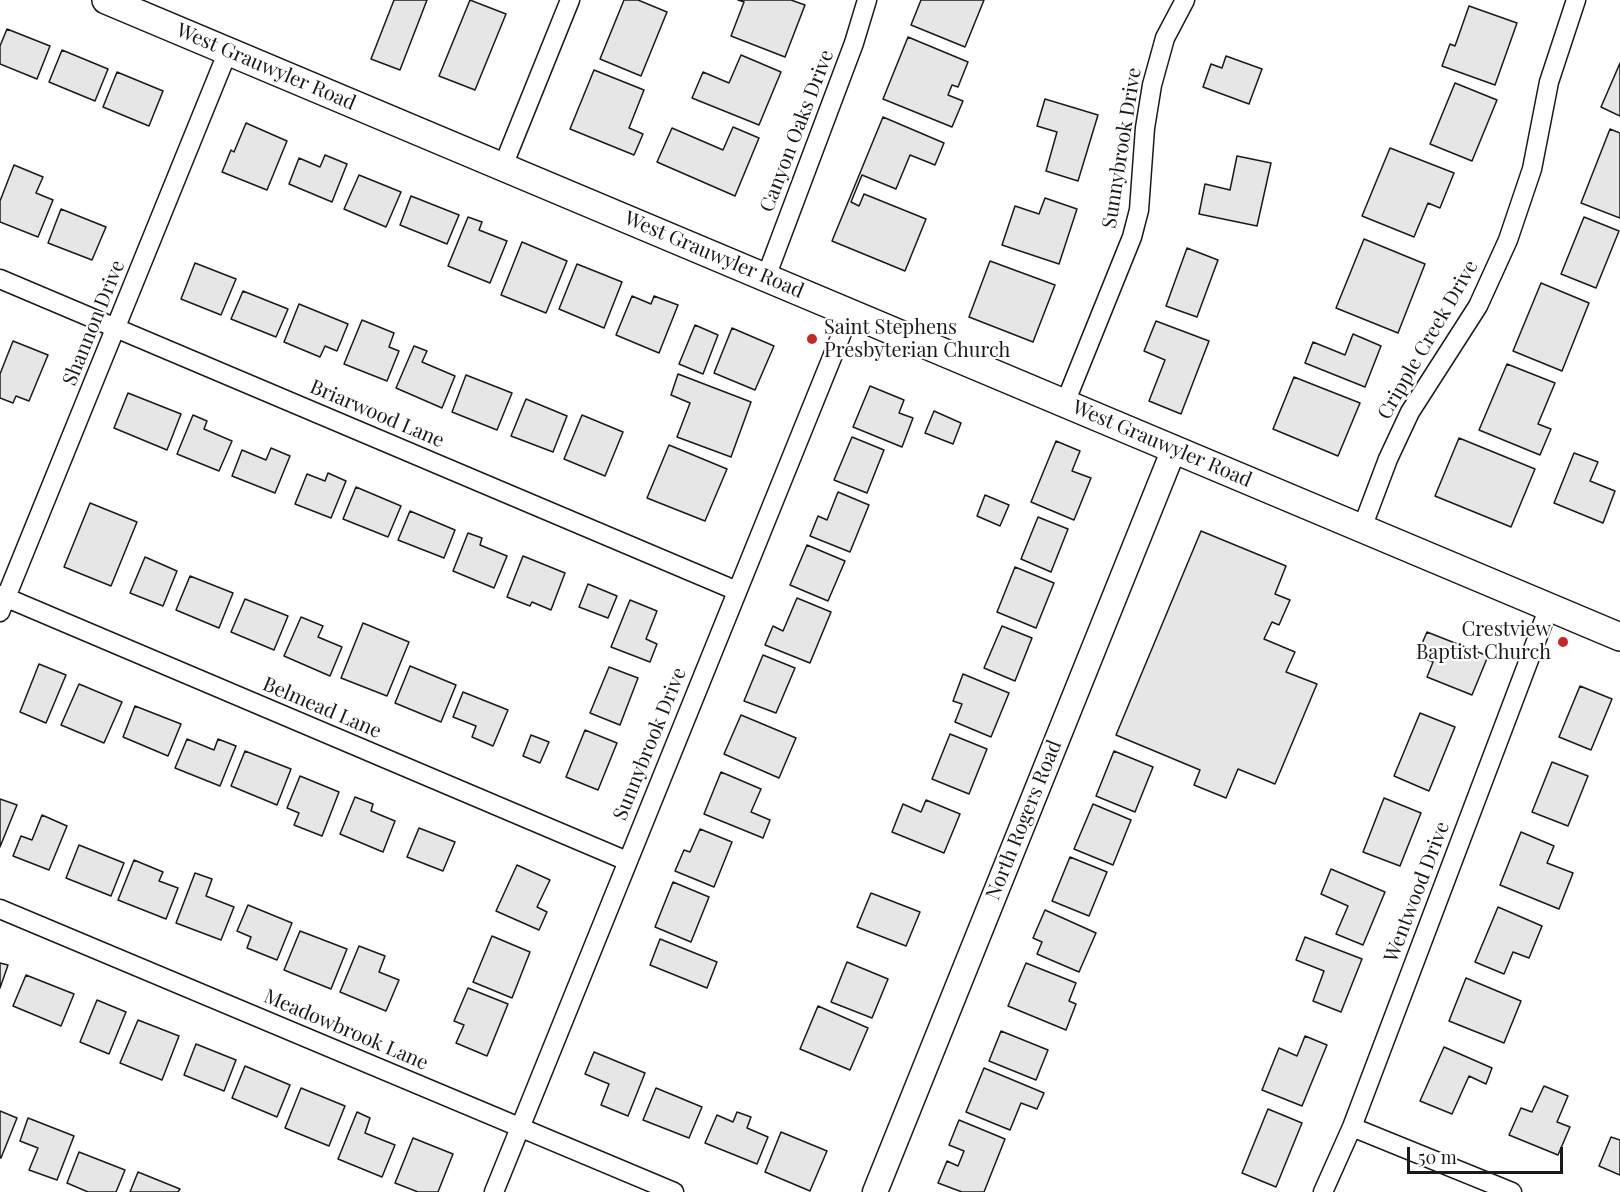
<!DOCTYPE html>
<style>
body{margin:0}
#map{position:relative;width:1620px;height:1192px;overflow:hidden;background:#fff;font-family:"Playfair Display",serif}
canvas{display:block}
.scale{position:absolute;left:1407px;top:1147px;width:156px;height:27px;box-sizing:border-box;border:3px solid #1a1a1a;border-top:0;padding-left:8px;font-size:18px;line-height:21px;white-space:nowrap;color:#1a1a1a;-webkit-text-stroke:4px #fff;paint-order:stroke}
</style>
<div id="map">
<canvas width="1620" height="1192"></canvas>
<div class="scale">50 m</div>
</div>
<script>
const ctx = document.querySelector('canvas').getContext('2d');
ctx.lineJoin = 'round';
function fill(path, color) { ctx.fillStyle = color; ctx.fill(path, 'evenodd'); }
const shape = rows => new Path2D(rows.map(r => 'M' + r).join(''));
function stroke(path, color, width, dash) { ctx.strokeStyle = color; ctx.lineWidth = width; ctx.lineCap = dash ? 'butt' : 'round'; ctx.setLineDash(dash || []); ctx.stroke(path); }
function write(font, color, halo, rows, align = 'center') {
  ctx.font = font + ' "Playfair Display",serif'; ctx.lineWidth = 4.5; ctx.setLineDash([]); ctx.textBaseline = 'middle'; ctx.strokeStyle = halo; ctx.fillStyle = color; for (const [text, x, y, turn = 0] of rows) {
    ctx.save(); ctx.translate(x, y); ctx.rotate((+turn || 0) * Math.PI / 180); ctx.textAlign = isNaN(turn) ? turn : align; if (halo) ctx.strokeText(text, 0, 0); ctx.fillText(text, 0, 0); ctx.restore();
  }
}
const building = shape([
 [394,0,427,0,400,70,371,59,394,0],
 [470,0,506,14,475,90,439,76,470,0],
 [624,0,638,0,667,12,641,76,600,59,624,0],
 [738,0,791,0,805,5,785,57,731,36,744,2,738,0],
 [921,0,984,0,965,47,911,25,921,0],
 [1469,6,1517,23,1495,85,1442,66,1450,44,1455,46,1469,6],
 [7,29,50,46,37,79,0,64,0,46,7,29],
 [908,37,968,62,958,87,952,85,948,95,963,101,952,127,883,99,908,37],
 [62,50,108,69,95,101,49,82,62,50],
 [741,55,781,72,759,125,692,98,703,72,729,83,741,55],
 [1226,56,1262,69,1249,104,1203,87,1211,64,1222,68,1226,56],
 [1620,63,1620,116,1601,107,1620,63],
 [594,70,644,90,629,128,643,134,634,155,570,129,594,70],
 [117,72,163,91,149,126,103,107,117,72],
 [1455,83,1497,100,1472,161,1430,144,1455,83],
 [1045,99,1098,115,1078,181,1046,171,1057,132,1037,126,1045,99],
 [883,117,944,143,935,165,910,155,896,189,862,175,851,202,859,206,864,194,926,219,905,271,832,241,883,117],
 [246,123,287,141,267,190,222,172,231,150,234,152,246,123],
 [733,127,759,138,735,196,657,162,672,128,723,150,733,127],
 [1610,129,1620,133,1620,218,1581,203,1610,129],
 [1390,148,1454,173,1440,208,1428,203,1414,237,1362,216,1390,148],
 [325,155,347,164,332,202,289,184,299,158,320,167,325,155],
 [1237,156,1271,163,1257,226,1199,214,1205,184,1230,190,1237,156],
 [14,165,43,177,36,193,53,200,38,237,0,222,0,201,14,165],
 [359,175,401,192,386,227,344,209,359,175],
 [411,196,459,215,447,244,400,225,411,196],
 [1045,198,1077,209,1059,264,1002,245,1015,206,1039,214,1045,198],
 [61,209,106,227,92,260,48,243,61,209],
 [468,217,482,222,479,230,507,241,490,283,448,266,468,217],
 [1584,217,1619,231,1596,288,1561,274,1584,217],
 [1364,239,1425,264,1398,333,1336,308,1364,239],
 [522,242,567,261,546,313,501,295,522,242],
 [1187,248,1218,260,1197,317,1166,306,1187,248],
 [990,261,1055,285,1033,342,969,317,990,261],
 [195,263,236,279,221,315,181,299,195,263],
 [577,264,622,282,604,328,559,309,577,264],
 [1541,283,1589,303,1562,371,1513,351,1541,283],
 [243,291,288,309,276,337,231,319,243,291],
 [632,296,651,304,654,296,678,305,659,353,616,335,632,296],
 [299,304,348,324,337,351,325,346,320,357,284,342,299,304],
 [362,320,394,333,389,347,399,351,387,381,344,364,362,320],
 [1156,321,1209,341,1181,414,1149,401,1165,360,1144,351,1156,321],
 [695,325,718,335,703,374,679,364,695,325],
 [732,328,774,346,755,390,714,373,732,328],
 [1353,334,1381,346,1365,387,1305,363,1313,342,1345,355,1353,334],
 [13,341,48,355,29,401,16,396,13,403,0,398,0,374,13,341],
 [414,346,427,351,422,362,455,376,442,408,396,388,414,346],
 [1507,364,1555,383,1538,424,1551,429,1540,455,1479,430,1507,364],
 [678,374,751,402,731,457,677,437,690,403,671,395,678,374],
 [466,375,512,393,497,430,452,412,466,375],
 [1294,377,1360,403,1338,456,1273,429,1294,377],
 [870,386,904,400,899,413,913,418,902,447,853,427,870,386],
 [128,393,181,414,167,450,114,428,128,393],
 [526,399,567,416,553,452,511,436,526,399],
 [934,411,961,423,953,444,925,433,934,411],
 [193,415,207,421,204,429,232,441,219,471,177,454,193,415],
 [582,415,623,432,605,476,564,459,582,415],
 [852,437,884,450,867,493,834,480,852,437],
 [1459,438,1535,469,1511,527,1435,496,1459,438],
 [1056,441,1080,451,1072,471,1091,478,1074,520,1031,502,1056,441],
 [669,445,727,469,705,521,647,498,669,445],
 [271,448,290,456,275,493,232,476,242,450,266,460,271,448],
 [1574,453,1598,462,1590,481,1615,491,1603,523,1554,503,1574,453],
 [328,473,346,481,331,518,295,504,307,474,325,481,328,473],
 [356,487,401,506,388,537,343,519,356,487],
 [838,492,869,505,850,552,810,536,818,516,827,520,838,492],
 [985,495,1009,505,1000,526,977,516,985,495],
 [90,503,137,522,111,586,64,567,90,503],
 [410,511,455,530,444,558,398,540,410,511],
 [1038,517,1068,529,1051,572,1021,559,1038,517],
 [1201,531,1286,566,1275,594,1290,600,1279,625,1272,622,1264,639,1295,652,1286,672,1317,684,1275,784,1238,769,1226,798,1194,785,1200,770,1116,735,1201,531],
 [468,533,482,538,480,545,507,556,494,588,453,571,468,533],
 [807,545,845,561,828,601,790,585,807,545],
 [523,556,565,573,551,610,532,602,530,606,507,597,523,556],
 [145,557,177,571,163,606,130,593,145,557],
 [1015,567,1054,583,1036,628,997,612,1015,567],
 [190,576,233,593,219,628,176,610,190,576],
 [588,584,617,596,608,618,579,607,588,584],
 [797,598,831,612,810,663,765,645,773,626,783,631,797,598],
 [245,599,288,616,274,650,231,632,245,599],
 [630,600,657,611,646,639,657,644,650,662,611,647,630,600],
 [301,617,323,626,318,637,342,647,330,676,284,656,301,617],
 [363,623,409,642,387,696,341,678,363,623],
 [1002,626,1032,638,1015,681,984,668,1002,626],
 [1427,632,1488,656,1472,695,1427,677,1433,662,1417,655,1427,632],
 [763,655,795,668,776,713,744,701,763,655],
 [39,664,66,675,46,723,20,712,39,664],
 [410,666,456,685,441,722,395,703,410,666],
 [609,667,638,678,620,725,590,713,609,667],
 [963,674,1009,693,991,737,955,722,962,704,953,701,963,674],
 [79,684,122,702,104,743,61,725,79,684],
 [1580,686,1612,699,1591,750,1559,737,1580,686],
 [463,692,508,710,493,746,472,737,476,726,453,717,463,692],
 [135,706,181,724,168,756,123,737,135,706],
 [1420,713,1455,727,1429,791,1394,776,1420,713],
 [741,715,796,738,779,778,724,754,741,715],
 [585,730,617,743,598,790,566,777,585,730],
 [950,734,987,749,969,794,932,779,950,734],
 [531,735,549,742,540,763,523,756,531,735],
 [187,739,214,750,218,739,236,746,220,786,175,768,187,739],
 [245,751,291,769,277,805,231,786,245,751],
 [1114,751,1153,767,1135,812,1096,796,1114,751],
 [1552,762,1588,776,1568,826,1532,812,1552,762],
 [721,772,761,789,751,812,770,820,763,838,704,814,721,772],
 [300,776,339,792,322,836,294,825,299,813,287,808,300,776],
 [355,797,373,804,371,811,395,821,383,852,340,834,355,797],
 [1384,798,1421,813,1400,866,1363,852,1384,798],
 [0,799,17,805,0,847,0,799],
 [926,800,960,814,944,853,892,832,903,804,921,812,926,800],
 [1093,804,1131,820,1113,865,1074,849,1093,804],
 [42,815,67,826,49,870,13,856,21,836,32,840,42,815],
 [419,828,455,842,443,871,407,857,419,828],
 [700,829,732,842,714,887,675,871,684,850,690,852,700,829],
 [1521,832,1554,846,1547,863,1573,873,1559,909,1500,885,1521,832],
 [79,845,124,863,111,896,66,878,79,845],
 [1070,857,1107,872,1089,916,1052,901,1070,857],
 [134,860,163,872,159,881,178,888,166,919,118,900,134,860],
 [517,865,550,880,537,907,547,912,539,930,496,911,517,865],
 [1331,869,1385,892,1363,945,1336,934,1348,906,1321,894,1331,869],
 [195,873,212,879,206,896,234,907,221,940,176,923,195,873],
 [673,882,709,897,691,942,655,927,673,882],
 [871,893,920,912,906,946,857,927,871,893],
 [248,905,292,923,277,960,247,948,251,937,237,931,248,905],
 [1498,907,1542,926,1529,958,1513,952,1504,974,1475,962,1498,907],
 [1045,910,1096,933,1079,972,1037,954,1042,942,1033,938,1045,910],
 [300,931,347,949,331,989,284,970,300,931],
 [492,936,530,952,512,998,473,982,492,936],
 [1305,937,1362,959,1341,1012,1313,1001,1324,971,1296,960,1305,937],
 [660,939,717,962,707,988,650,965,660,939],
 [359,946,385,956,379,972,399,980,386,1011,340,992,359,946],
 [847,962,888,979,872,1018,831,1002,847,962],
 [0,963,8,965,0,988,0,963],
 [1026,963,1076,983,1069,1001,1076,1004,1066,1030,1008,1006,1026,963],
 [26,975,74,994,61,1026,13,1006,26,975],
 [1466,978,1521,1001,1504,1043,1449,1021,1466,978],
 [468,988,508,1004,487,1056,456,1043,464,1025,454,1021,468,988],
 [97,1000,126,1012,109,1054,80,1042,97,1000],
 [818,1006,868,1028,850,1070,800,1049,818,1006],
 [138,1020,179,1036,162,1080,120,1063,138,1020],
 [1001,1031,1048,1050,1036,1080,989,1061,1001,1031],
 [1305,1036,1327,1045,1302,1106,1262,1090,1279,1048,1297,1056,1305,1036],
 [196,1044,236,1060,224,1091,184,1075,196,1044],
 [1444,1047,1492,1068,1486,1084,1469,1076,1452,1114,1420,1101,1444,1047],
 [594,1052,645,1073,628,1116,601,1105,609,1084,585,1074,594,1052],
 [245,1066,290,1085,277,1117,232,1098,245,1066],
 [984,1068,1044,1093,1037,1109,1021,1103,1010,1130,966,1112,984,1068],
 [1544,1086,1568,1096,1557,1122,1570,1127,1558,1155,1509,1135,1521,1108,1532,1112,1544,1086],
 [301,1088,345,1106,329,1146,285,1128,301,1088],
 [656,1088,702,1107,689,1138,643,1120,656,1088],
 [1268,1109,1302,1123,1276,1187,1242,1173,1268,1109],
 [0,1111,17,1118,1,1158,0,1158,0,1111],
 [357,1112,370,1118,365,1133,395,1145,382,1177,338,1159,357,1112],
 [737,1112,751,1117,747,1128,768,1137,757,1164,705,1143,717,1115,733,1122,737,1112],
 [28,1118,74,1136,57,1180,29,1170,38,1148,20,1141,28,1118],
 [959,1120,1005,1139,984,1192,962,1192,938,1183,947,1161,958,1166,964,1151,949,1145,959,1120],
 [781,1132,827,1151,810,1191,765,1172,781,1132],
 [1611,1137,1620,1140,1620,1175,1599,1166,1611,1137],
 [413,1138,453,1154,438,1192,418,1192,395,1183,413,1138],
 [79,1152,125,1170,116,1192,88,1192,67,1183,79,1152],
 [138,1172,180,1189,178,1192,130,1192,138,1172]
]);
fill(building, '#e6e6e6');
stroke(building, '#1a1a1a', 1.5);
const minor = shape([
 [503,166,570,0],
 [766,277,854,43,867,0],
 [0,279,737,591],
 [1065,403,1132,237,1139,210,1145,128,1152,85,1165,38,1185,0],
 [1362,528,1388,459,1410,412,1478,306,1508,240,1532,169,1549,82,1576,0],
 [0,595,627,861],
 [0,612,228,51],
 [0,909,674,1192],
 [1352,1127,1512,1192],
 [494,1192,850,313],
 [1323,1192,1352,1127,1549,607]
]);
const tertiary = shape([
 [875,1192,1174,449]
]);
const secondary = shape([
 [106,0,1620,637]
]);
stroke(minor, '#1a1a1a', 21);
stroke(tertiary, '#1a1a1a', 27);
stroke(secondary, '#1a1a1a', 30);
stroke(minor, '#fff', 18);
stroke(tertiary, '#fff', 24);
stroke(secondary, '#fff', 27);
for (const [x, y, r, color] of [
 [812,339,6,"#c62828"],
 [1563,642,6,"#c62828"]
]) { const dot = new Path2D(); dot.arc(x, y, r, 0, 2 * Math.PI); ctx.fillStyle = color; ctx.fill(dot); stroke(dot, '#fff', 2); }
write('20px', '#1a1a1a', '#fff', [
 ["West Grauwyler Road",266,67,23],
 ["Canyon Oaks Drive",797,131,-69],
 ["Sunnybrook Drive",1122,148,-81],
 ["West Grauwyler Road",714,255,23],
 ["Shannon Drive",94,323,-68],
 ["Cripple Creek Drive",1428,340,-60],
 ["Briarwood Lane",377,414,23],
 ["West Grauwyler Road",1162,444,23],
 ["Belmead Lane",322,708,23],
 ["Sunnybrook Drive",650,744,-68],
 ["North Rogers Road",1024,820,-68],
 ["Wentwood Drive",1417,892,-69],
 ["Meadowbrook Lane",346,1030,23]
]);
write('20px', '#1a1a1a', '#fff', [
 ["Saint Stephens",824,328],
 ["Presbyterian Church",824,351],
 ["Crestview",1551,630,"right"],
 ["Baptist Church",1551,653,"right"]
], 'left');
</script>
